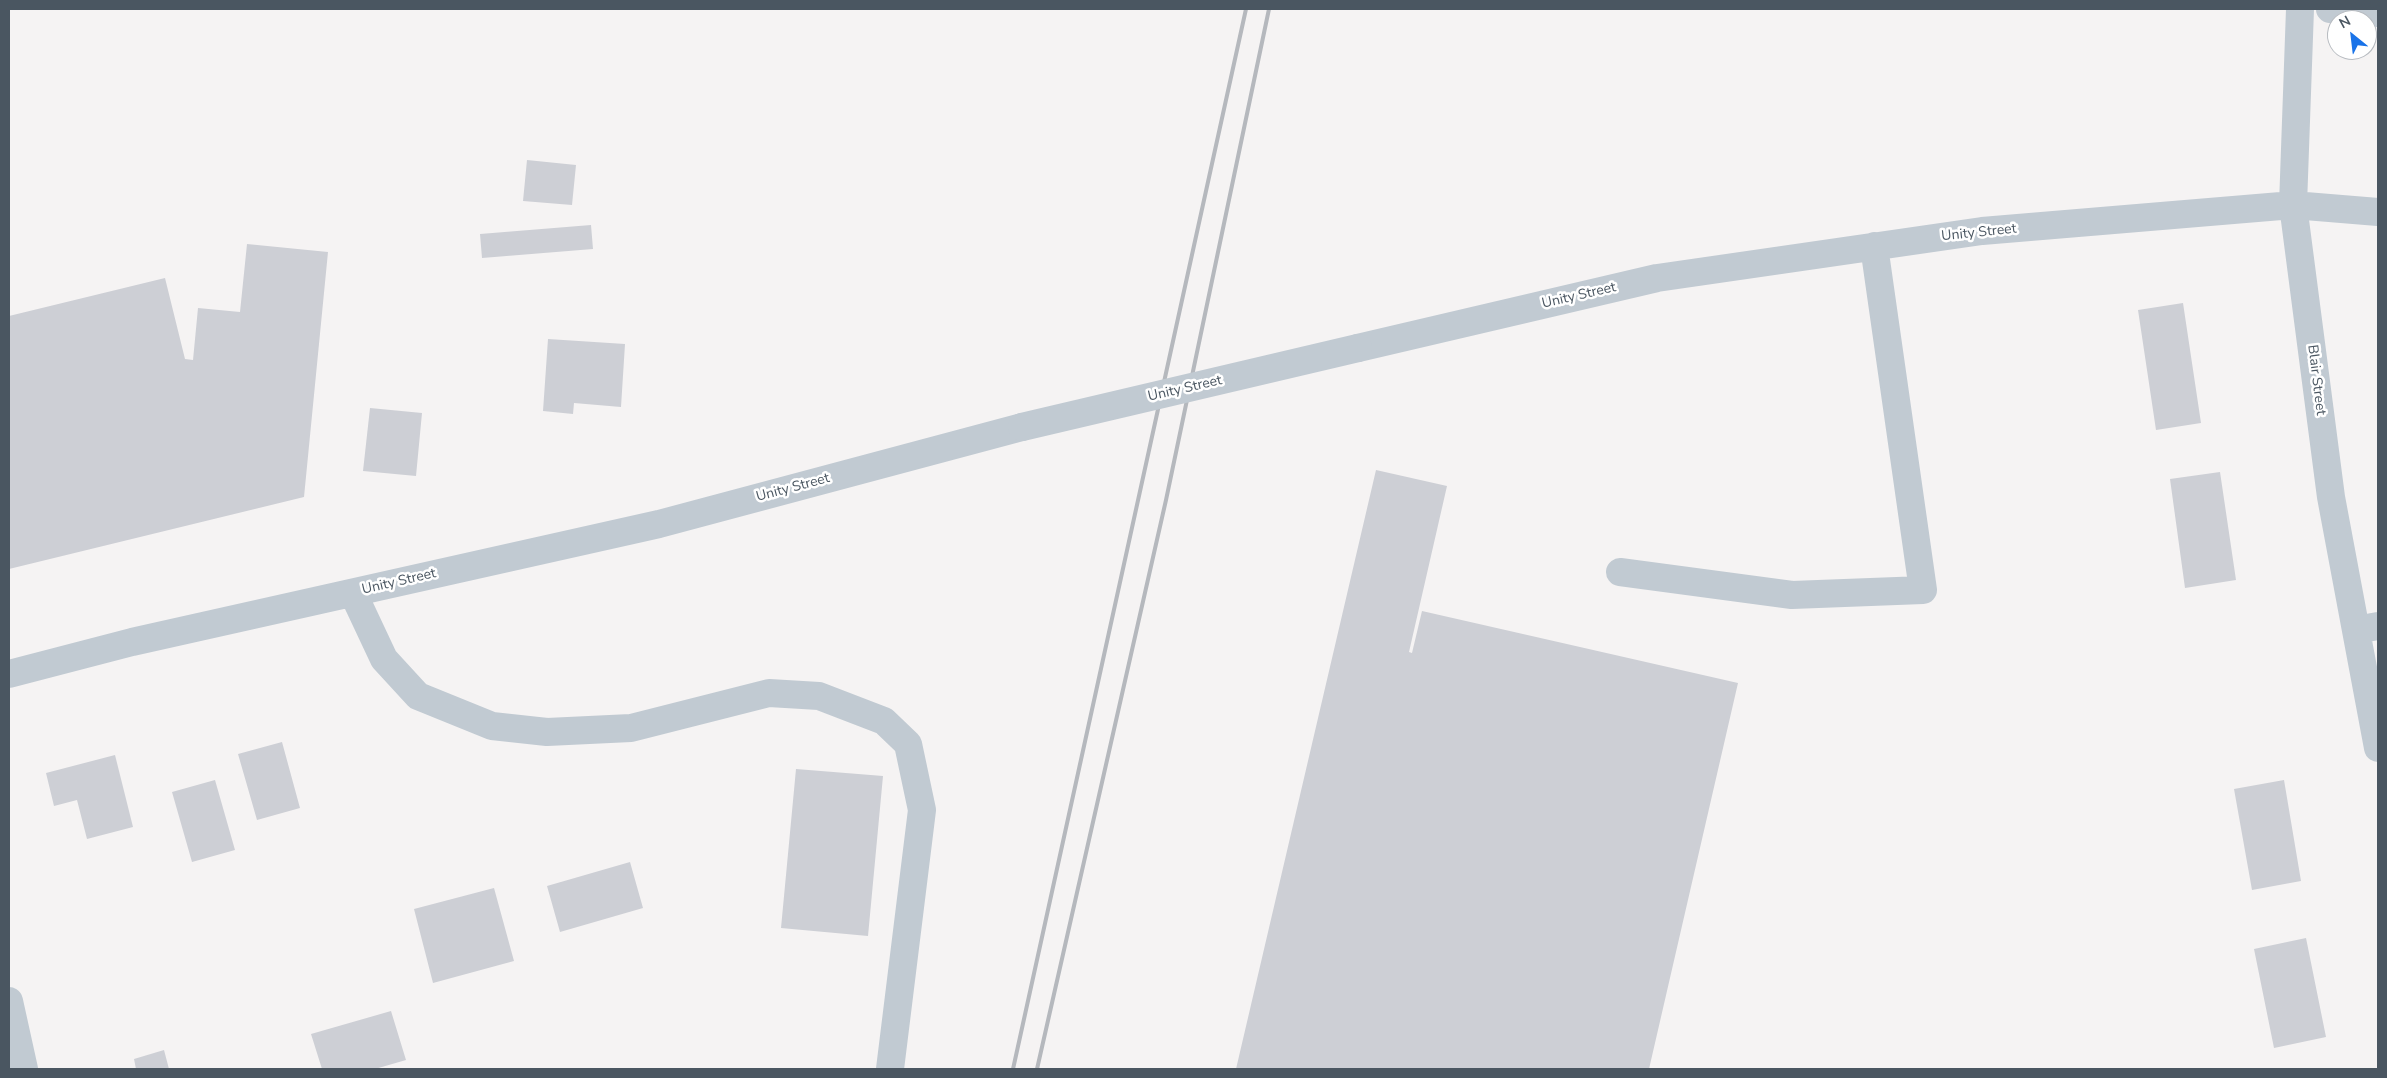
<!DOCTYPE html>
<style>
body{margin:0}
#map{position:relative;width:2387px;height:1078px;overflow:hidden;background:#f5f3f3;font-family:"Nunito Sans",sans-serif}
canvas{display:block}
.frame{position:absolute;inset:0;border:10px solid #4a5661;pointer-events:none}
.north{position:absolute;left:2327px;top:10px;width:50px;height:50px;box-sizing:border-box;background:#fff;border:1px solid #b7bbc0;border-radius:50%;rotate:331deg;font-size:14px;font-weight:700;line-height:20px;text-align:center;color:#4a5661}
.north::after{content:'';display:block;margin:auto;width:18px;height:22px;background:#1a73e8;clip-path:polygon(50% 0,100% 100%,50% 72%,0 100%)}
</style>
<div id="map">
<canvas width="2387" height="1078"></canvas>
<div class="frame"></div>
<div class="north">N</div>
</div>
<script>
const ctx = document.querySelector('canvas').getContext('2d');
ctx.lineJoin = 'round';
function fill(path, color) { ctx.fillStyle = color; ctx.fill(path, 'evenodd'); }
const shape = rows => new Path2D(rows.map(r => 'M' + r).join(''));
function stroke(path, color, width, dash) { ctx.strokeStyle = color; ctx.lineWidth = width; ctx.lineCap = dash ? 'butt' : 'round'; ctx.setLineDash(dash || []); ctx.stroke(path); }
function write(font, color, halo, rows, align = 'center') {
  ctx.font = font + ' "Nunito Sans",sans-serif'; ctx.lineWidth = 5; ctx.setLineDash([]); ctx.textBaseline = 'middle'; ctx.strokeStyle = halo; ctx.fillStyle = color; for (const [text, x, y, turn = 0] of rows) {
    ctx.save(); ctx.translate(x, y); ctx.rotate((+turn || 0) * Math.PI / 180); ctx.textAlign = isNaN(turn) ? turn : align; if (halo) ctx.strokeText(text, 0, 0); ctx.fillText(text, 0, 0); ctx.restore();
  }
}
fill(shape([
 [527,160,576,165,572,205,523,201],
 [591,225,593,249,482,258,480,234],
 [247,244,328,252,304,497,9,569,9,316,165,278,185,359,193,360,198,308,240,312],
 [2183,303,2201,423,2156,430,2138,310],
 [548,339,625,344,621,407,574,403,573,414,543,411],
 [370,408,422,413,416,476,363,471],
 [1376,470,1447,486,1409,652,1412,653,1422,611,1738,683,1649,1069,1236,1069],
 [2220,472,2236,580,2185,588,2170,479],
 [282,742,300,808,257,820,238,754],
 [115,755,133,827,87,839,77,800,54,806,46,773],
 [796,769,883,776,868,936,781,928],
 [215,780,235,850,192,862,172,792],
 [2284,780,2301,881,2252,890,2234,789],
 [630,862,643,908,560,932,547,886],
 [494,888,514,961,433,983,414,909],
 [2306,938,2326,1037,2274,1048,2254,949],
 [391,1011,406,1060,375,1069,322,1069,311,1034],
 [164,1050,169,1069,136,1069,134,1059]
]), '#cdcfd5');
stroke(shape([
 [2300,9,2293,205,2331,497,2378,748],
 [2330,9,2378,13],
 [1358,348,1657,278,1982,231,2293,205,2378,212],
 [1620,572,1792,595,1923,590,1874,246],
 [353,593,384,659,418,696,492,726,547,732,631,728,769,693,819,696,884,721,908,744,922,810,890,1069],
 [2356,630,2378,626],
 [9,674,132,642,659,524,1022,427],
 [9,1001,24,1069]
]), '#c1cad2', 28);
stroke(shape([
 [1013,1069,1246,9],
 [1037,1069,1166,500,1269,9]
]), '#b5b8bd', 4);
stroke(shape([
 [1022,427,1358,348]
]), '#c1cad2', 28);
write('14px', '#4a5661', '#fff', [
 ["Unity Street",1979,233,-6],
 ["Unity Street",1579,296,-13],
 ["Blair Street",2316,380,83],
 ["Unity Street",1185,389,-13],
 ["Unity Street",793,488,-15],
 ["Unity Street",399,582,-13]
]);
</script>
